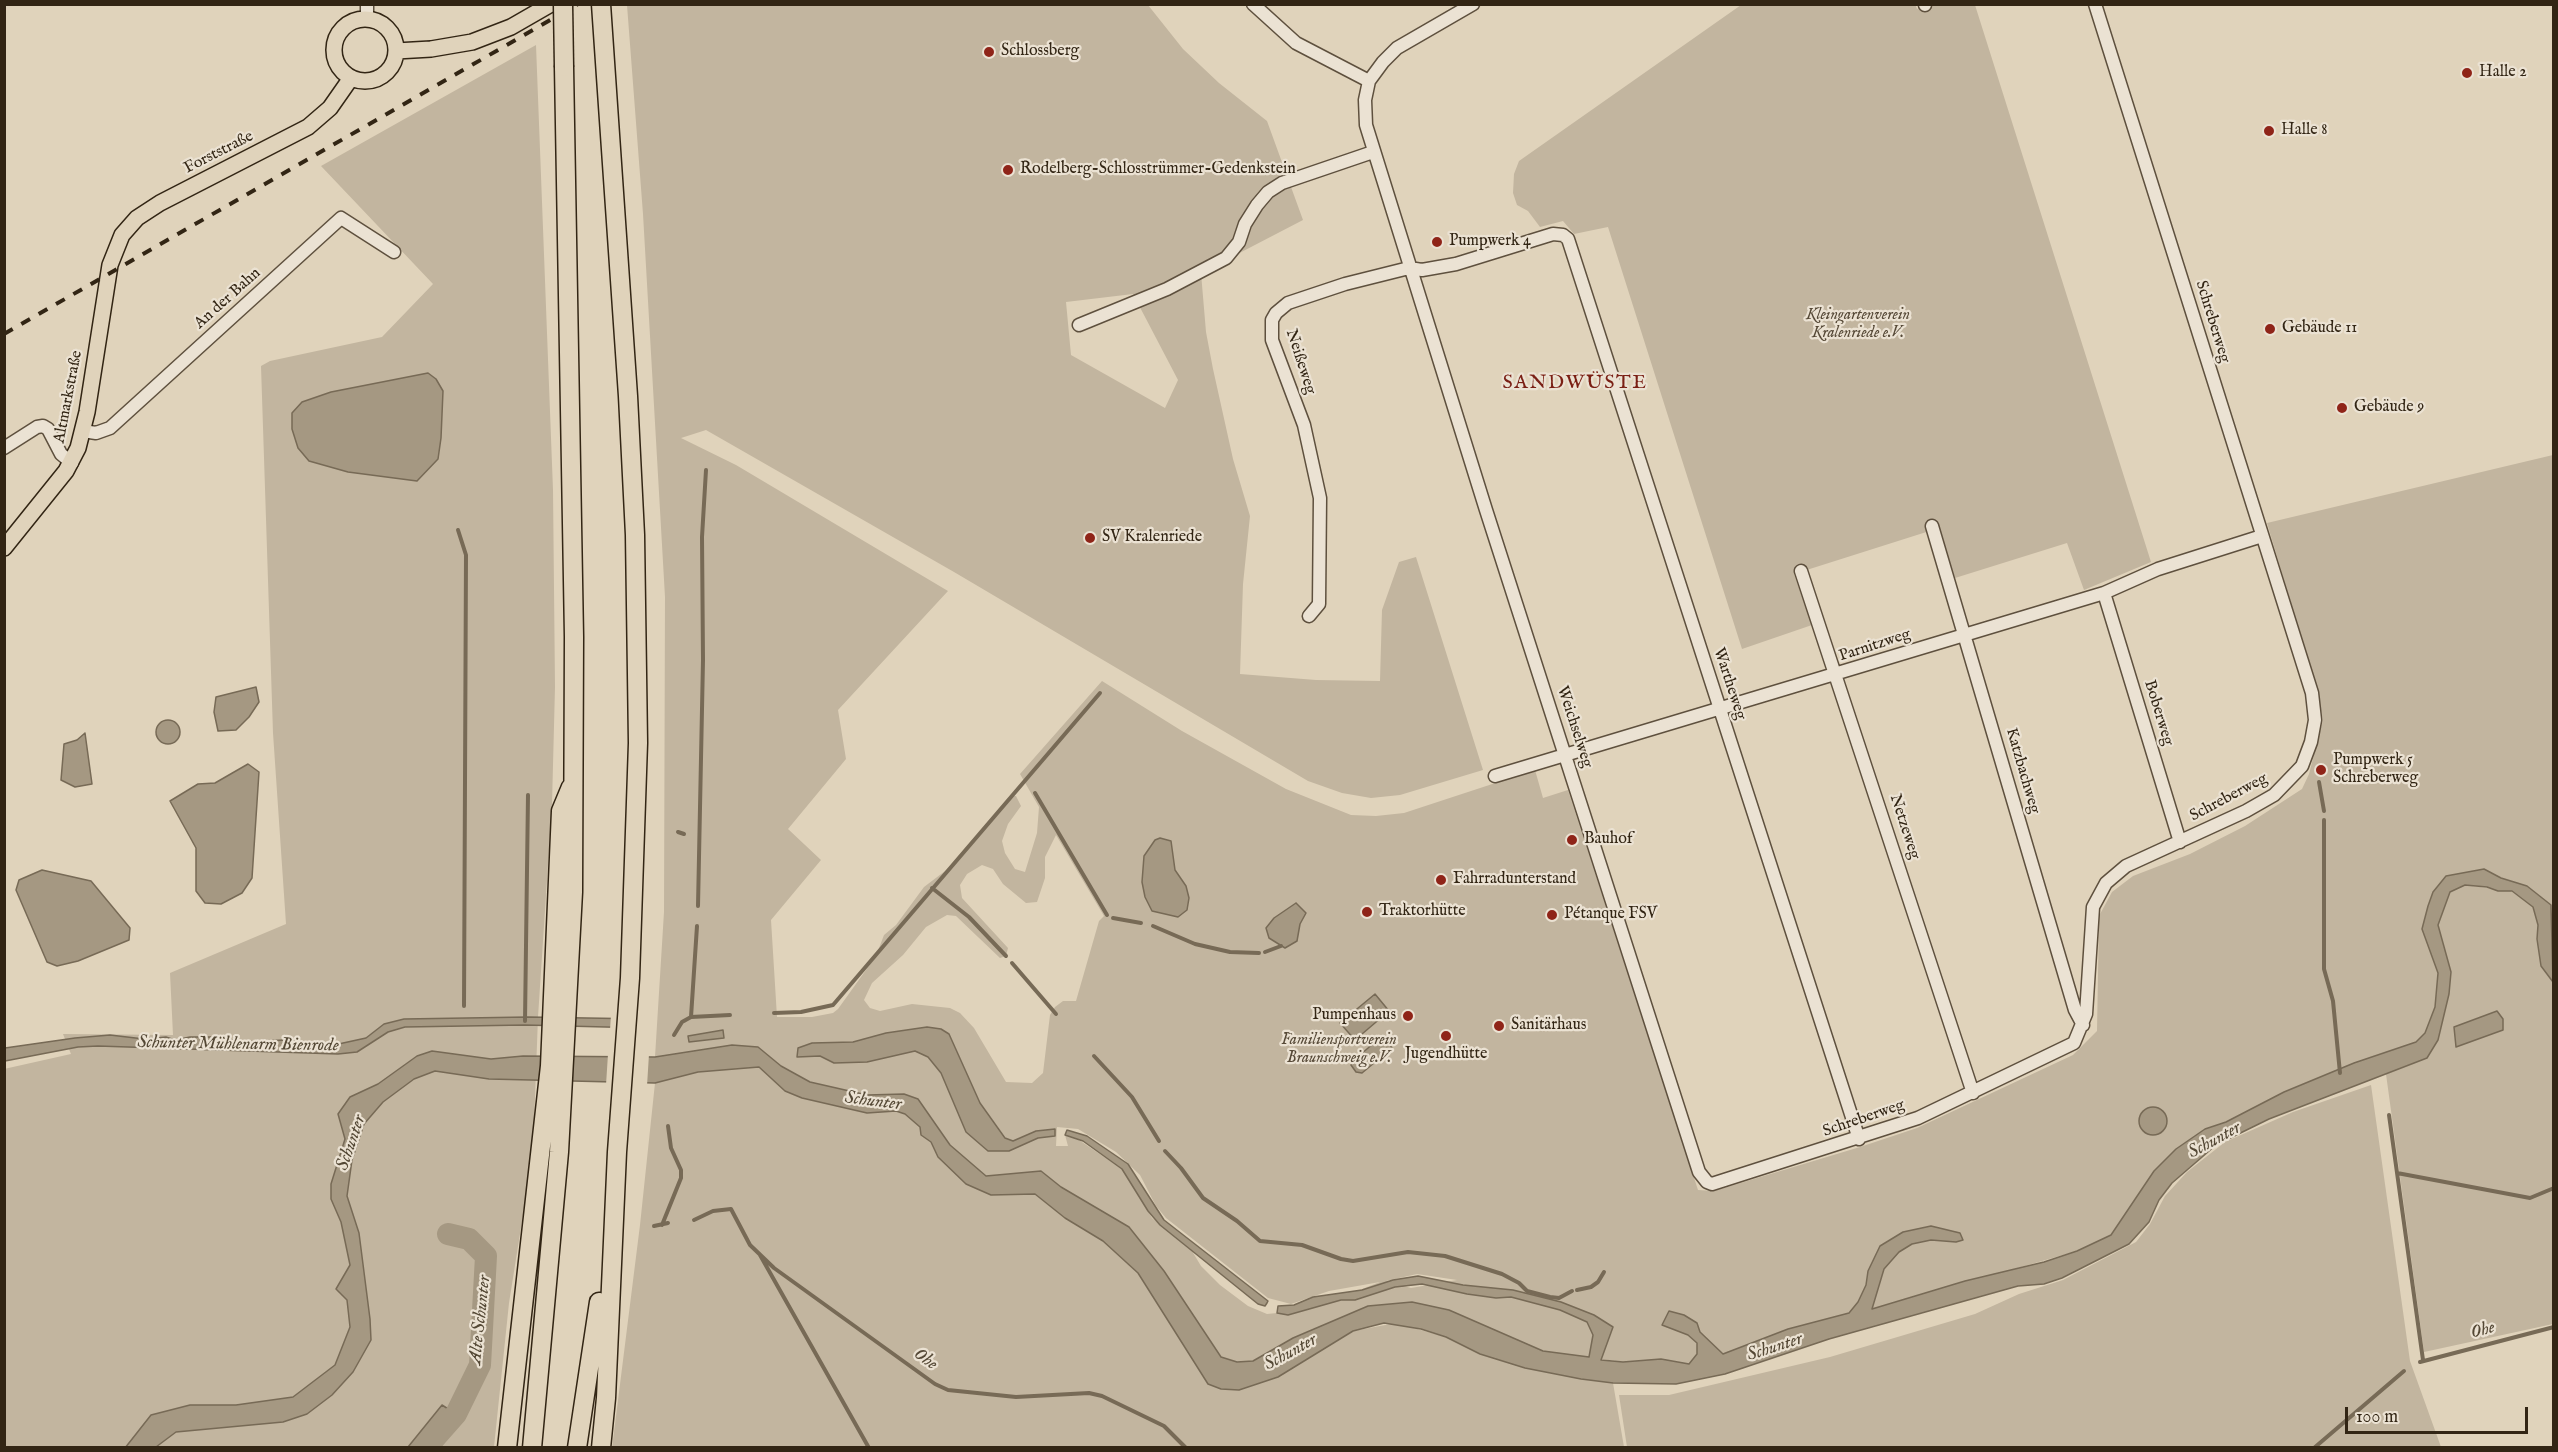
<!DOCTYPE html>
<meta charset="utf-8">
<style>
body{margin:0}
#map{position:relative;width:2558px;height:1452px;overflow:hidden;background:#e0d3bb;font-family:"IM FELL English",serif}
canvas{display:block}
.frame{position:absolute;inset:0;border:6px solid #322514;pointer-events:none}
.scale{position:absolute;left:2345px;top:1407px;width:183px;height:27px;box-sizing:border-box;border:3px solid #322514;border-top:0;padding-left:8px;font-size:18px;line-height:21px;white-space:nowrap;color:#322514;-webkit-text-stroke:4px #ebe2d3;paint-order:stroke}
</style>
<div id="map">
<canvas width="2558" height="1452"></canvas>
<div class="frame"></div>
<div class="scale">100 m</div>
</div>
<script>
const ctx = document.querySelector('canvas').getContext('2d');
ctx.lineJoin = 'round';
function fill(path, color) { ctx.fillStyle = color; ctx.fill(path, 'evenodd'); }
const shape = rows => new Path2D(rows.map(r => 'M' + r).join(''));
function stroke(path, color, width, dash) { ctx.strokeStyle = color; ctx.lineWidth = width; ctx.lineCap = dash ? 'butt' : 'round'; ctx.setLineDash(dash || []); ctx.stroke(path); }
function write(font, color, halo, rows, align = 'center') {
  ctx.font = font + ' "IM FELL English",serif'; ctx.lineWidth = 4.5; ctx.setLineDash([]); ctx.textBaseline = 'middle'; ctx.strokeStyle = halo; ctx.fillStyle = color; for (const [text, x, y, turn = 0] of rows) {
    ctx.save(); ctx.translate(x, y); ctx.rotate((+turn || 0) * Math.PI / 180); ctx.textAlign = isNaN(turn) ? turn : align; if (halo) ctx.strokeText(text, 0, 0); ctx.fillText(text, 0, 0); ctx.restore();
  }
}
fill(shape([
 [1915,4,1917,9,1928,5,1975,5,2151,562,2084,590,2067,543,1955,578,1939,528,1794,574,1812,625,1742,649,1608,227,1574,234,1563,221,1540,227,1528,211,1517,205,1513,193,1514,174,1519,161,1741,5],
 [627,5,1148,5,1183,49,1219,83,1267,121,1303,220,1201,273,1206,332,1213,369,1233,459,1250,516,1243,584,1240,674,1316,680,1380,681,1382,610,1399,562,1416,557,1483,770,1400,795,1371,798,1342,793,1308,781,954,572,706,430,681,438,736,465,948,591,838,710,846,759,788,829,821,860,771,920,777,1017,812,1017,833,1013,838,1009,876,956,884,935,896,925,924,887,949,868,1011,796,1016,796,1021,806,1008,824,1002,841,1005,853,1015,869,1025,872,1037,833,1039,807,1020,774,1102,681,1182,731,1286,789,1351,815,1376,816,1404,813,1535,770,1543,798,1568,790,1698,1190,1714,1191,1860,1147,1917,1128,2073,1055,2097,1031,2099,916,2112,892,2133,876,2190,854,2245,826,2302,789,2309,774,2323,720,2314,680,2267,523,2553,455,2553,915,2551,905,2527,886,2501,878,2484,869,2433,892,2422,928,2438,973,2435,1007,2425,1033,2416,1042,2354,1063,2284,1092,2226,1122,2205,1129,2127,1212,2111,1235,2077,1251,1871,1310,1788,1329,1723,1354,1689,1364,1661,1359,1623,1362,1543,1351,1449,1310,1412,1302,1368,1306,1294,1338,1253,1361,1237,1362,1221,1357,1164,1271,1129,1227,1061,1187,1041,1171,986,1176,950,1145,918,1099,904,1094,867,1095,810,1082,781,1066,758,1047,732,1045,655,1057,664,912,665,597,643,214],
 [1133,294,1178,380,1165,408,1071,355,1066,302],
 [1056,835,1104,916,1099,921,1076,1001,1063,1001,1055,1007,1050,1015,1043,1073,1032,1083,1006,1082,974,1028,960,1013,950,1008,912,1004,880,1011,870,1008,864,1000,872,983,903,955,926,927,947,915,956,916,1000,958,1006,956,1008,948,962,898,960,885,967,874,982,865,993,869,1003,884,1026,903,1037,902,1045,878,1045,857],
 [927,1027,955,1047,980,1103,1006,1138,967,1132,941,1073,928,1057,915,1051,867,1062,834,1063,820,1056,797,1056,798,1048,812,1043,853,1042,886,1033],
 [1057,1127,1078,1129,1116,1152,1140,1175,1156,1206,1166,1218,1268,1298,1291,1304,1329,1291,1380,1282,1326,1303,1277,1313,1267,1314,1248,1306,1220,1285,1201,1266,1192,1251,1152,1218,1122,1169,1076,1138,1065,1135,1068,1146,1056,1146],
 [1417,1274,1457,1280,1411,1288,1386,1281],
 [536,45,553,490,555,687,552,804,538,1017,533,1152,509,1303,494,1447,5,1447,4,1069,71,1054,63,1034,173,1035,170,973,286,924,273,733,261,366,270,361,382,337,433,284,321,166],
 [2465,885,2511,891,2533,907,2538,925,2537,939,2541,966,2553,982,2553,1324,2424,1352,2386,1074,2427,1058,2451,972,2438,925,2450,892],
 [759,1067,785,1091,802,1098,867,1113,896,1111,905,1114,920,1127,921,1135,931,1142,938,1157,1003,1195,1029,1192,1035,1194,1065,1218,1103,1241,1138,1273,1208,1384,1316,1351,1353,1331,1396,1323,1446,1337,1480,1354,1581,1379,1613,1383,1624,1447,612,1448,640,1225,655,1083,698,1072],
 [2371,1085,2410,1361,2441,1447,1627,1447,1619,1395,1669,1395,1830,1357,1975,1314,2019,1294,2063,1280,2136,1242,2150,1224,2165,1196,2187,1172,2225,1142,2293,1112]
]), '#c2b59f');
const water = shape([
 [428,373,436,379,443,391,441,438,438,459,417,481,348,472,309,461,298,448,292,429,292,413,302,402,331,392,428,373],
 [256,687,259,702,249,717,236,730,218,731,214,712,216,697,256,687],
 '156 732a12 12 0 1 1 24 0a12 12 0 1 1-24 0Z',
 [85,733,92,784,75,787,61,780,64,744,77,740,85,733],
 [248,764,259,772,252,878,242,893,221,904,205,903,196,891,196,848,170,801,198,784,215,783,248,764],
 [1160,838,1171,841,1175,870,1186,886,1189,898,1187,910,1178,917,1152,911,1145,897,1142,882,1144,856,1155,840,1160,838],
 [2484,869,2501,878,2527,886,2551,905,2553,982,2541,966,2537,939,2538,925,2533,907,2512,891,2498,891,2487,887,2465,885,2450,892,2438,925,2451,972,2449,994,2438,1040,2427,1058,2269,1119,2216,1145,2172,1183,2159,1200,2149,1222,2129,1244,2062,1278,2044,1284,2018,1286,1829,1339,1725,1374,1676,1384,1613,1383,1581,1379,1525,1368,1480,1354,1446,1337,1421,1329,1384,1323,1353,1331,1278,1377,1239,1390,1221,1389,1208,1384,1138,1273,1103,1241,1065,1218,1035,1194,991,1195,966,1184,938,1157,931,1142,921,1135,920,1127,905,1114,896,1111,867,1113,802,1098,785,1091,759,1067,698,1072,655,1083,489,1079,435,1071,414,1079,383,1102,364,1124,352,1160,347,1196,359,1233,370,1319,371,1340,353,1372,332,1395,307,1414,283,1422,176,1432,156,1447,125,1448,151,1415,190,1405,236,1405,293,1397,335,1365,350,1327,347,1300,336,1289,350,1265,341,1222,331,1199,331,1184,345,1139,338,1114,350,1097,378,1084,417,1056,432,1051,491,1059,523,1056,655,1057,732,1045,758,1047,781,1066,810,1082,867,1095,904,1094,918,1099,950,1145,986,1176,1041,1171,1061,1187,1129,1227,1164,1271,1221,1357,1237,1362,1253,1361,1293,1338,1368,1306,1412,1302,1449,1310,1543,1351,1589,1357,1593,1335,1587,1322,1560,1310,1511,1297,1496,1298,1467,1294,1422,1284,1395,1287,1355,1300,1341,1300,1288,1315,1277,1313,1278,1306,1294,1305,1313,1297,1362,1290,1393,1280,1418,1276,1463,1285,1513,1290,1561,1302,1594,1315,1613,1327,1601,1360,1623,1362,1661,1359,1689,1364,1697,1354,1697,1343,1688,1335,1662,1325,1669,1311,1684,1315,1697,1323,1700,1332,1723,1354,1788,1329,1849,1313,1858,1302,1866,1285,1868,1271,1880,1246,1903,1232,1931,1226,1960,1233,1963,1240,1956,1242,1931,1240,1912,1244,1899,1252,1884,1269,1872,1309,1965,1281,2044,1262,2077,1251,2111,1235,2154,1171,2176,1149,2205,1129,2226,1122,2284,1092,2354,1063,2416,1042,2425,1033,2435,1007,2438,973,2422,929,2428,906,2433,892,2446,876,2484,869],
 [42,870,91,881,130,928,129,940,78,961,57,966,47,962,16,890,19,880,42,870],
 [1296,903,1306,913,1300,924,1297,941,1285,948,1269,938,1266,928,1274,918,1296,903],
 [1375,994,1389,1011,1355,1040,1340,1023,1375,994],
 [2497,1011,2503,1019,2503,1030,2456,1047,2454,1027,2497,1011],
 [528,1017,646,1019,646,1028,525,1025,405,1027,388,1032,357,1052,338,1054,98,1046,78,1047,5,1061,5,1048,75,1038,110,1035,144,1039,166,1037,175,1040,190,1037,222,1037,240,1042,284,1040,334,1045,366,1038,384,1024,404,1019,528,1017],
 [927,1027,941,1029,949,1034,980,1103,1005,1138,1013,1141,1036,1131,1055,1129,1055,1136,1038,1138,1009,1151,988,1151,966,1132,941,1073,928,1057,915,1051,867,1062,834,1063,820,1056,797,1057,798,1048,812,1043,853,1042,886,1033,927,1027],
 [723,1030,724,1038,689,1042,688,1036,723,1030],
 [1382,1036,1392,1048,1362,1073,1356,1072,1351,1065,1353,1061,1382,1036],
 '2139 1121a14 14 0 1 1 28 0a14 14 0 1 1-28 0Z',
 [1067,1130,1087,1136,1128,1164,1164,1220,1268,1301,1267,1303,1265,1306,1258,1304,1160,1225,1148,1211,1122,1169,1083,1141,1065,1135,1067,1130],
 [442,1405,462,1418,440,1447,408,1447,442,1405]
]);
fill(water, '#a59882');
stroke(water, '#776a56', 1.5);
fill(shape([
 [611,1015,647,1016,649,1018,649,1029,647,1031,610,1030],
 [608,1054,649,1054,647,1086,606,1085]
]), '#e0d3bb');
stroke(shape([
 [458,530,466,555,464,1006],
 [2319,782,2324,811],
 [1035,793,1107,915],
 [2324,820,2324,969,2333,1001,2340,1073],
 [678,832,684,834],
 [932,888,969,917,1006,956],
 [698,906,703,660,702,537,706,470],
 [1113,918,1141,923],
 [1153,926,1195,944,1230,952,1259,953],
 [1265,952,1281,946],
 [1012,963,1056,1014],
 [774,1013,801,1012,833,1005,1100,693],
 [691,1017,730,1015],
 [525,1021,528,795],
 [674,1035,682,1022,691,1017,697,926],
 [1094,1056,1132,1097,1159,1141],
 [2389,1115,2423,1360],
 [1165,1151,1181,1168,1203,1198,1237,1221,1260,1241,1302,1245,1341,1259,1353,1261,1408,1252,1445,1256,1502,1274,1519,1283,1527,1291,1550,1297,1559,1298,1572,1291],
 [2397,1173,2530,1198,2554,1188],
 [694,1220,713,1211,731,1209,750,1245,774,1268,935,1384,948,1390,1016,1397,1089,1393,1102,1396,1164,1426,1186,1448],
 [662,1225,681,1178,681,1170,671,1148,668,1126],
 [654,1226,668,1223],
 [760,1255,869,1448],
 [1577,1290,1591,1287,1598,1282,1604,1272],
 [2420,1362,2554,1327],
 [2314,1448,2404,1371]
]), '#776a56', 4);
stroke(shape([
 [426,1448,456,1414,480,1365,486,1256,469,1239,448,1234]
]), '#a59882', 22);
const minor = shape([
 [1253,4,1296,43,1369,81],
 [1473,4,1397,48,1383,62,1369,81,1365,100,1366,125,1486,510,1699,1172,1707,1182,1712,1184,1918,1118,2074,1043,2086,1014,2093,907,2106,883,2126,866,2246,811,2274,795,2302,766,2311,742,2315,720,2312,693,2095,4],
 [1925,4,1925,5],
 [367,19,367,4],
 [1079,325,1167,289,1226,258,1239,242,1245,224,1257,205,1268,192,1282,183,1373,152],
 [83,431,96,433,110,428,341,218,394,252],
 [4,448,37,427,43,426,48,429,61,454,72,463],
 [1932,526,2075,1010,2083,1025],
 [1801,571,1973,1093],
 [2104,593,2180,842],
 [1309,616,1319,604,1320,498,1304,425,1272,340,1272,320,1276,313,1288,303,1345,284,1409,268,1422,270,1456,264,1553,234,1563,235,1568,239,1859,1139],
 [1495,776,2104,593,2158,569,2262,536]
]);
const major = shape([
 '334 50a31 31 0 1 1 62 0a31 31 0 1 1-62 0Z',
 [396,51,431,49,472,42,511,27,551,4],
 [4,548,66,471,78,448,87,412,110,265,122,235,137,218,160,203,308,127,330,108,351,78]
]);
const highway = shape([
 [507,1448,550,1066,561,811,571,787],
 [532,1448,559,1152,573,892,574,637,564,67],
 [577,1448,599,1302],
 [601,1448,606,1398,617,1152,630,978,638,743,635,535,628,396,601,4]
]);
stroke(minor, '#5e503e', 15);
stroke(major, '#322514', 18);
stroke(highway, '#322514', 21);
stroke(minor, '#ebe2d3', 12);
stroke(major, '#e0d3bb', 15);
stroke(highway, '#e0d3bb', 18);
stroke(shape([
 [4,334,578,4]
]), '#322514', 4, [10, 10]);
const highwayBridge = shape([
 [563,4,564,67]
]);
stroke(highwayBridge, '#322514', 21, []);
stroke(highwayBridge, '#e0d3bb', 18);
for (const [x, y, r, color] of [
 [989,52,6,"#8f2418"],
 [2467,73,6,"#8f2418"],
 [2269,131,6,"#8f2418"],
 [1008,170,6,"#8f2418"],
 [1437,242,6,"#8f2418"],
 [2270,329,6,"#8f2418"],
 [2342,408,6,"#8f2418"],
 [1090,538,6,"#8f2418"],
 [2321,770,6,"#8f2418"],
 [1572,840,6,"#8f2418"],
 [1441,880,6,"#8f2418"],
 [1367,912,6,"#8f2418"],
 [1552,915,6,"#8f2418"],
 [1408,1016,6,"#8f2418"],
 [1499,1026,6,"#8f2418"],
 [1446,1036,6,"#8f2418"]
]) { const dot = new Path2D(); dot.arc(x, y, r, 0, 2 * Math.PI); ctx.fillStyle = color; ctx.fill(dot); stroke(dot, '#ebe2d3', 2); }
write('16px', '#322514', '#ebe2d3', [
 ["Schlossberg",1001,52],
 ["Halle 2",2479,73],
 ["Halle 8",2281,131],
 ["Rodelberg-Schlosstrümmer-Gedenkstein",1020,170],
 ["Pumpwerk 4",1449,242],
 ["Gebäude 11",2282,329],
 ["Gebäude 9",2354,408],
 ["SV Kralenriede",1102,538],
 ["Pumpwerk 5",2333,761],
 ["Schreberweg",2333,779],
 ["Bauhof",1584,840],
 ["Fahrradunterstand",1453,880],
 ["Traktorhütte",1379,912],
 ["Pétanque FSV",1564,915],
 ["Pumpenhaus",1396,1016,"right"],
 ["Sanitärhaus",1511,1026],
 ["Jugendhütte",1446,1055,"center"]
], 'left');
write('16px', '#322514', '#ebe2d3', [
 ["Forststraße",219,153,-27],
 ["An der Bahn",228,299,-42],
 ["Schreberweg",2212,322,73],
 ["Neißeweg",1300,362,72],
 ["Altmarkstraße",69,397,-79],
 ["Parnitzweg",1875,646,-18],
 ["Wartheweg",1729,684,72],
 ["Boberweg",2158,713,73],
 ["Weichselweg",1574,727,72],
 ["Katzbachweg",2022,771,74],
 ["Schreberweg",2229,798,-28],
 ["Netzeweg",1904,827,72],
 ["Schreberweg",1864,1119,-19]
]);
write('italic 16px', '#564937', '#ebe2d3', [
 ["Kleingartenverein",1858,316],
 ["Kralenriede e.V.",1858,334],
 ["Familiensportverein",1339,1041],
 ["Braunschweig e.V.",1339,1059]
]);
write('italic 18px', '#544835', '#ebe2d3', [
 ["Schunter Mühlenarm Bienrode",238,1045,1],
 ["Schunter",873,1102,7],
 ["Schunter",2215,1141,-29],
 ["Schunter",352,1143,-71],
 ["Alte Schunter",481,1320,-84],
 ["Ohe",2483,1331,-15],
 ["Schunter",1775,1348,-18],
 ["Schunter",1291,1353,-29],
 ["Ohe",925,1360,36]
]);
ctx.letterSpacing = '1.5px';
write('20px', '#7a1f14', '#ebe2d3', [
 ["SANDWÜSTE",1575,384]
]);
ctx.letterSpacing = '0px';
</script>
